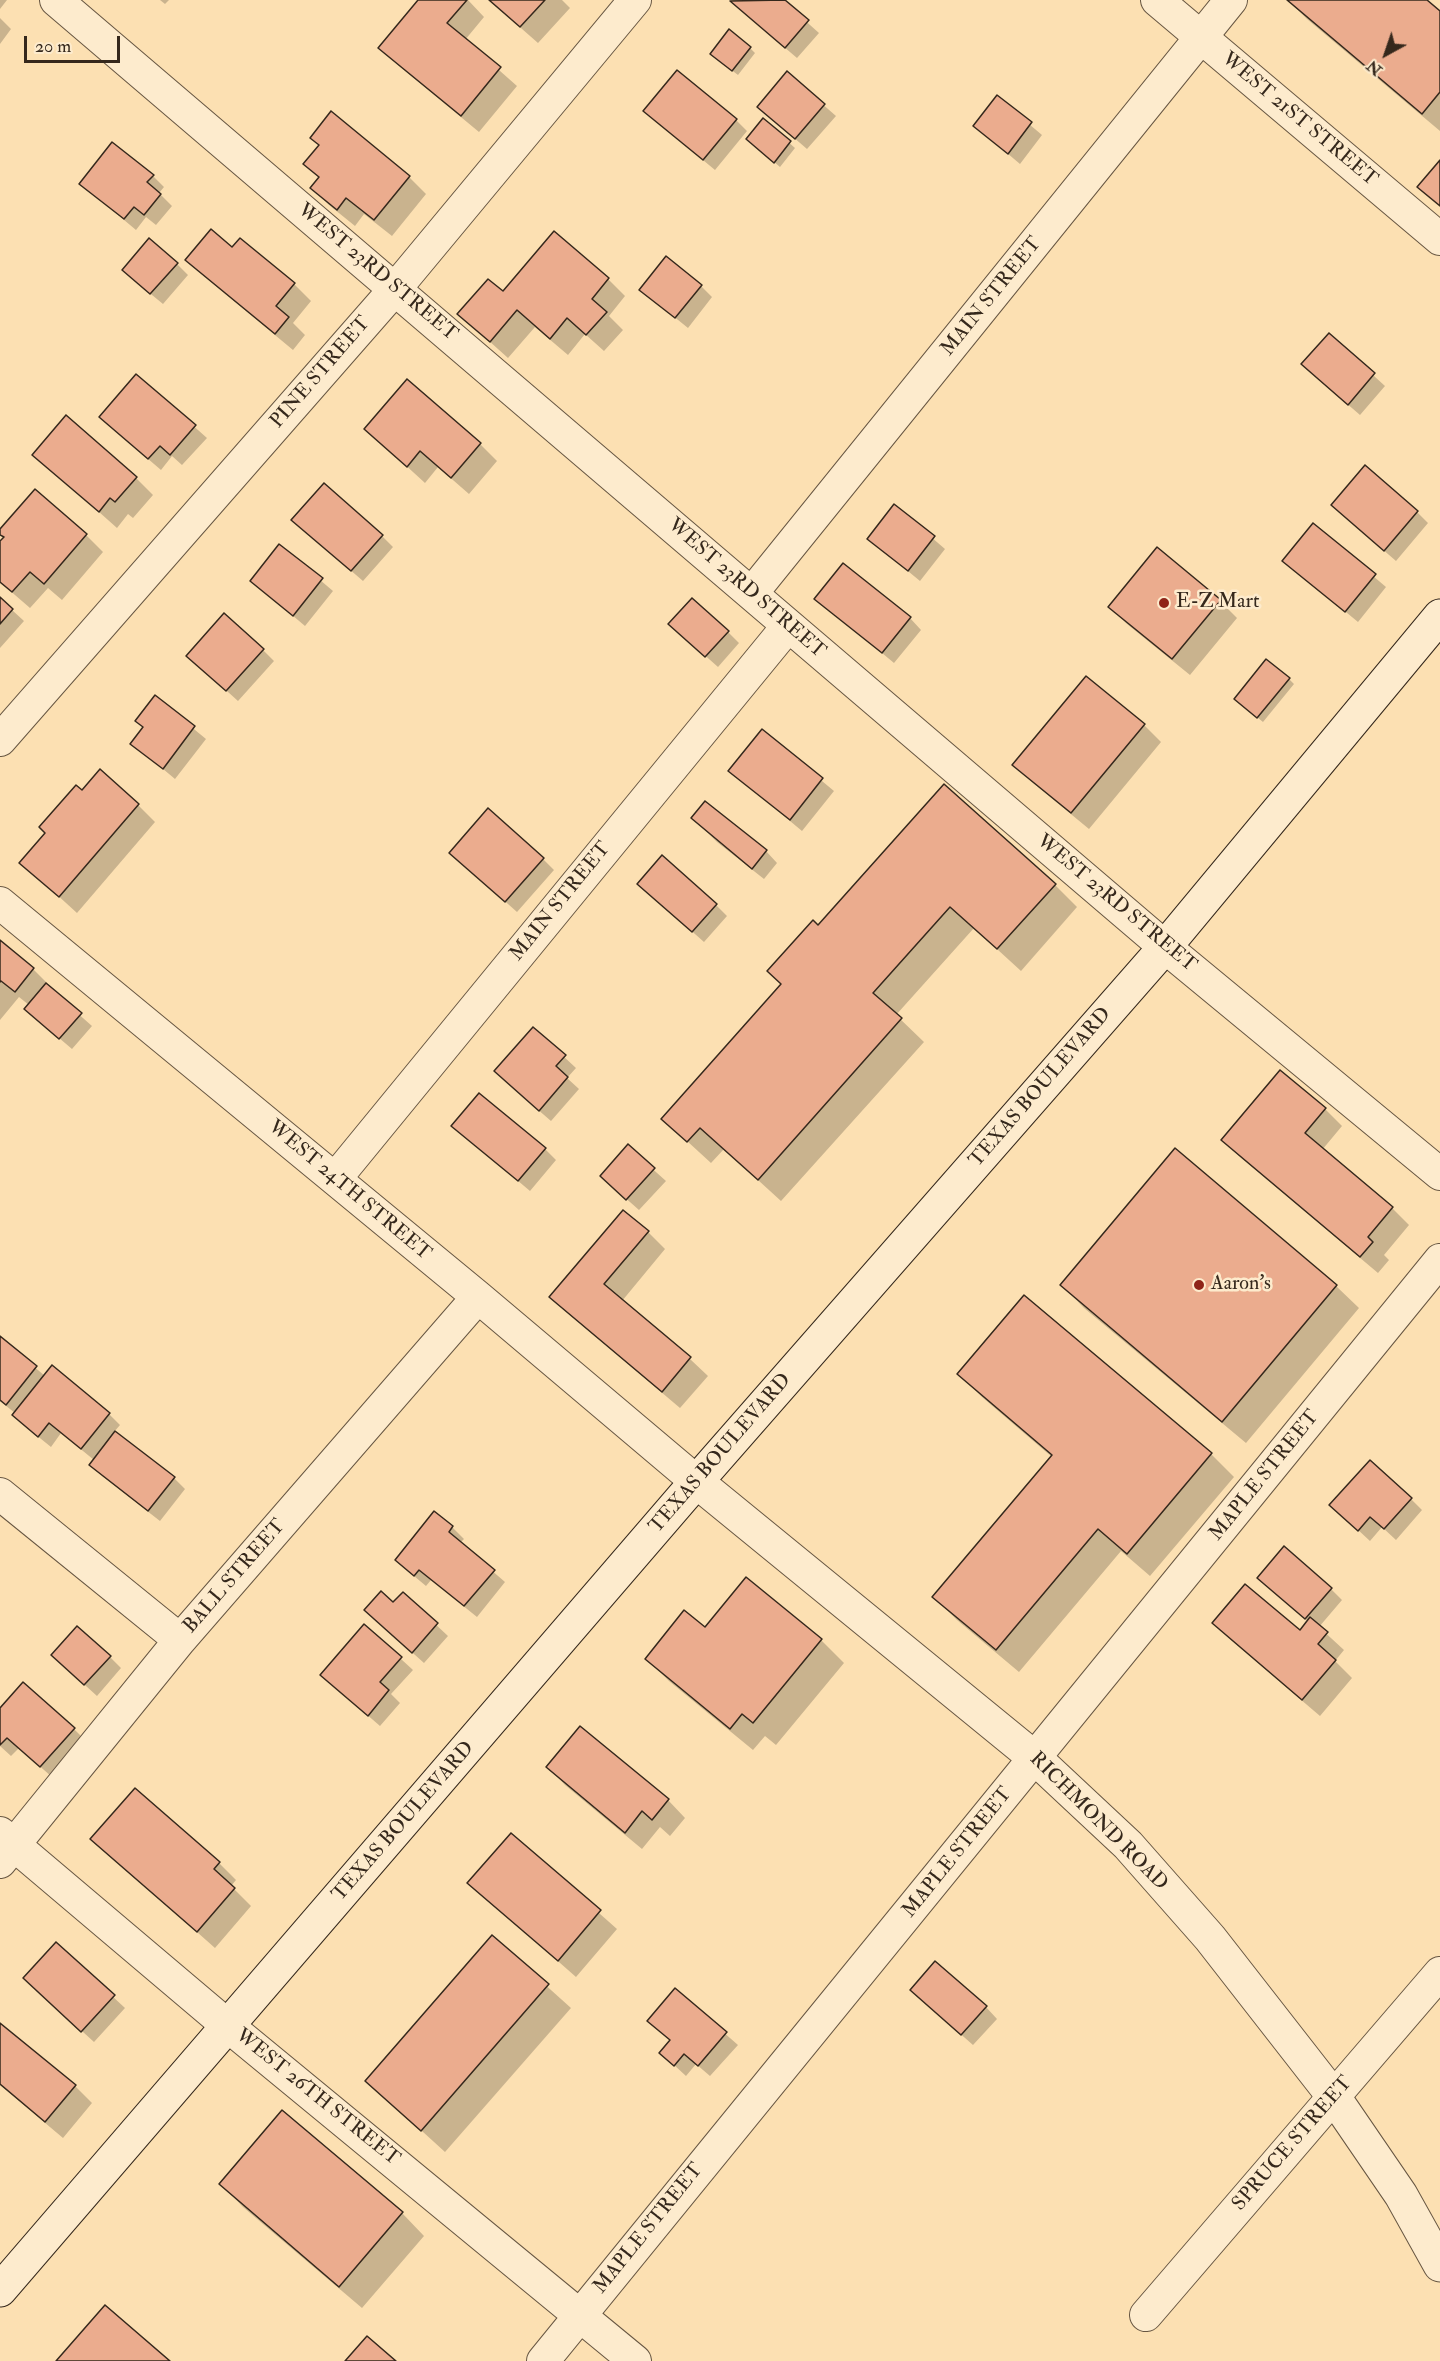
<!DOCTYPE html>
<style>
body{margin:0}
#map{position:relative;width:1440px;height:2361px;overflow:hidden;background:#fce0b2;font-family:"IM FELL Double Pica",serif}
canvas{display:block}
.north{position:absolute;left:1356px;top:24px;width:60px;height:60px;-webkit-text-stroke:4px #fdebcd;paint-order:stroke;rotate:220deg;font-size:16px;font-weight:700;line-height:24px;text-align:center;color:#35281c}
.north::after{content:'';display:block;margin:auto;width:21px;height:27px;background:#35281c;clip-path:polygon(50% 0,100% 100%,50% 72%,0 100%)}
.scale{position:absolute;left:24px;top:36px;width:96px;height:27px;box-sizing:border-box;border:3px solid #35281c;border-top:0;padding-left:8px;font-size:18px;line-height:21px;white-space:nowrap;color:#35281c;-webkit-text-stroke:4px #fdebcd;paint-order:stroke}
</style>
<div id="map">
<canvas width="1440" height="2361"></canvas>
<div class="north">N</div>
<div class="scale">20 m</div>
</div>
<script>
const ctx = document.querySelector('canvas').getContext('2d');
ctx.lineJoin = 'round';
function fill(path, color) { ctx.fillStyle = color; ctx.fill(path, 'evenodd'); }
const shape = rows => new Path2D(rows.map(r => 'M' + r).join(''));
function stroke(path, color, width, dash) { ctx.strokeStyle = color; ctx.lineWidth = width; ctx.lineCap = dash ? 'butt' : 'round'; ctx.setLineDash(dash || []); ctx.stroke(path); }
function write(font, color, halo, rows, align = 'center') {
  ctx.font = font + ' "IM FELL Double Pica",serif'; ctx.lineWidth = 5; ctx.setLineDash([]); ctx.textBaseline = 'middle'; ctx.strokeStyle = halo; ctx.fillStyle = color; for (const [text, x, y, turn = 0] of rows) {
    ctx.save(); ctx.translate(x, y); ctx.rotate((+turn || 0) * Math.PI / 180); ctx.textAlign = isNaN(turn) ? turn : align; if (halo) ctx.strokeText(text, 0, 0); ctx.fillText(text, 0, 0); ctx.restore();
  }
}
fill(shape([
 [0,0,7,0,0,9],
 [160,0,169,0,165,4],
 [420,0,468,0,484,17,465,40,517,86,479,132,398,65,381,48],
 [489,0,562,0,570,8,538,43],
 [732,0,782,0,819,33,797,58,743,12],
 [1288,0,1425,0,1440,12,1440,131,1307,19],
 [0,18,11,29,0,44],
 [750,48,755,53,738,75,717,59],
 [788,74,836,116,807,149,771,118],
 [997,97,1042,135,1020,164,975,126],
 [736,120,747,131,715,170,657,122],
 [763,120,795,148,780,167,753,144],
 [305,164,409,177,426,194,392,236,364,214,355,226,329,205,312,188,319,178],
 [153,176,164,187,159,193,172,206,156,225,146,217,136,230,81,184],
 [232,249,294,284,311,301,293,323,305,335,293,350,205,277,187,260],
 [177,264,188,275,163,304,135,281],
 [608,279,625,296,609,316,623,330,604,351,585,334,568,355,535,327,508,358,459,314,503,294],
 [701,286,712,297,688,328,641,290],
 [1329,335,1385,386,1360,415,1315,376],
 [137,376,207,438,182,465,172,456,161,470,112,428],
 [366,429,480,444,497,461,469,494,438,467,425,483],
 [34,454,136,478,153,495,133,518,128,514,117,528],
 [895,506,945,549,920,581,869,539],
 [1417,512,1428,523,1396,561,1344,516],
 [1313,525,1386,587,1358,622,1284,561],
 [305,531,382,536,393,547,363,581],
 [0,532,86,535,103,552,62,600,48,588,30,608,0,582,0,544,5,538],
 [280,546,333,591,305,626,252,581],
 [816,598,910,618,921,630,894,663],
 [0,599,24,621,0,648],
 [1220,601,1237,618,1190,675,1127,624,1110,607],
 [728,632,739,643,718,667,682,635],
 [263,650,274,661,238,701,188,656],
 [1289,679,1294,684,1263,722,1241,704],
 [155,697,206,739,175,779,132,743,144,728],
 [1144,725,1161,742,1089,829,1032,782,1014,765],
 [762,731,834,791,802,831,730,771],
 [82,792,138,805,155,822,77,913,21,862],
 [693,818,766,851,777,863,764,879,717,842],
 [543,859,554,870,517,912,463,864],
 [1055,885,1077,907,1021,971,974,928,896,1015,924,1042,781,1201,724,1149,711,1163,663,1119,783,985,818,927],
 [651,895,716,905,727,916,704,942],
 [0,941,33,969,50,986,49,988,92,1026,72,1049,38,1020,29,1005,19,997,0,1020],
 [534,1029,576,1068,567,1078,579,1089,551,1121,507,1083],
 [1325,1109,1342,1126,1322,1150,1392,1208,1409,1225,1384,1255,1389,1260,1378,1273,1240,1157,1223,1140],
 [453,1126,545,1149,556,1160,530,1191],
 [628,1147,666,1181,639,1210,613,1187],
 [648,1232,665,1249,622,1301,690,1359,708,1376,680,1408,569,1314,551,1297],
 [1062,1285,1336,1286,1359,1308,1246,1443,1084,1308],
 [1025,1297,1211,1454,1234,1477,1150,1576,1121,1551,1019,1672,957,1620,934,1597,1052,1457,982,1397,959,1374],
 [0,1338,45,1376,109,1414,120,1425,114,1432,174,1478,185,1489,160,1521,102,1476,91,1464,94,1460,61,1433,51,1447,25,1426,14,1415,15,1413,0,1401],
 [1411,1499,1422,1510,1396,1540,1382,1527,1370,1541,1343,1516],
 [452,1527,464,1539,460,1543,505,1582,477,1617,431,1580,426,1586,408,1571],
 [747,1579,821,1640,844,1663,776,1745,765,1736,753,1750,669,1681,647,1659,705,1629],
 [1270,1589,1331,1589,1342,1600,1319,1627,1344,1650,1335,1661,1352,1678,1320,1716,1231,1640,1214,1623,1300,1632,1309,1622],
 [403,1594,448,1636,424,1663,377,1621],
 [365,1626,413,1670,391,1694,400,1703,380,1726,334,1686],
 [110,1657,121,1668,97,1696,64,1666],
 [0,1709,74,1729,85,1740,52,1777,19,1748,11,1756,0,1746],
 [548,1767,668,1800,685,1818,670,1836,660,1827,642,1849,565,1785],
 [511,1835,617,1929,576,1977,469,1883],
 [92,1839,219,1863,236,1880,231,1886,251,1906,215,1948],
 [492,1937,571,2008,445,2152,367,2081],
 [56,1944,125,2008,94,2042,36,1989],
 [675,1990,738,2045,710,2076,696,2064,686,2076,661,2053,671,2041],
 [923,2001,986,2007,997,2019,973,2045],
 [0,2025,75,2086,92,2103,63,2138,0,2085],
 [221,2184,402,2213,424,2236,362,2308,243,2207]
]), '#0003');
const building = shape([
 [418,0,467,0,447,23,501,67,461,116,378,48,418,0],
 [489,0,545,0,520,27,489,0],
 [785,0,809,20,785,48,730,1,785,0],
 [1287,0,1427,0,1440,11,1440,92,1422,114,1287,0],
 [729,29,751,47,732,71,710,54,729,29],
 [677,70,737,119,703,160,643,111,677,70],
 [787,71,825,104,795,139,757,107,787,71],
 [997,95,1032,122,1008,154,973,126,997,95],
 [331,111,410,176,374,220,346,198,337,210,310,188,319,177,303,164,319,145,310,138,331,111],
 [763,118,791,141,774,163,746,139,763,118],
 [112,142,154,175,147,182,161,194,144,215,134,207,124,219,79,184,112,142],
 [1440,160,1440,206,1417,187,1440,160],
 [211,229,232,247,240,238,295,283,276,306,289,317,275,334,185,260,211,229],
 [554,231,609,278,592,299,607,312,586,335,567,318,550,339,517,310,490,342,457,314,488,279,503,291,554,231],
 [149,238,178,263,150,294,122,270,149,238],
 [666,256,702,285,675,318,639,290,666,256],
 [1329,333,1375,373,1348,405,1301,364,1329,333],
 [136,374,196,425,170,455,160,446,148,459,99,417,136,374],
 [407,379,481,443,451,478,420,451,407,467,364,429,407,379],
 [66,415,137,477,115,502,110,498,99,512,32,455,66,415],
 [1365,465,1418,511,1384,551,1331,505,1365,465],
 [324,483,383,535,351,571,291,520,324,483],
 [35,489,87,534,44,584,30,572,12,592,0,582,0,541,4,537,0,535,0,529,35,489],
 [894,504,935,536,908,571,867,539,894,504],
 [1313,523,1376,574,1345,612,1282,561,1313,523],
 [279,544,323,578,293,616,250,581,279,544],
 [1157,547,1221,600,1172,659,1108,607,1157,547],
 [843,563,911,617,882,653,814,599,843,563],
 [0,597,13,609,0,624,0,597],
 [692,598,729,631,705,657,668,624,692,598],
 [224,613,264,649,226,691,186,656,224,613],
 [1266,659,1290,678,1257,718,1234,699,1266,659],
 [1086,676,1145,724,1071,813,1012,765,1086,676],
 [155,695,195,726,163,769,130,744,143,727,135,721,155,695],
 [762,729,823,778,790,820,728,771,762,729],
 [100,769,139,804,59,897,19,863,45,833,39,827,76,785,82,790,100,769],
 [944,784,1056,884,997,949,950,907,873,993,902,1018,758,1180,700,1128,687,1142,661,1119,781,984,767,971,813,920,818,925,944,784],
 [705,801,767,850,752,869,691,818,705,801],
 [488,808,544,858,505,902,449,853,488,808],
 [662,855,717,904,692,932,637,884,662,855],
 [0,940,34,968,15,992,1,981,0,982,0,940],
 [46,983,82,1013,59,1039,24,1009,46,983],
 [533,1027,566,1055,556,1066,568,1077,539,1111,494,1071,533,1027],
 [1280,1070,1326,1108,1305,1133,1393,1207,1368,1237,1373,1242,1360,1257,1221,1140,1280,1070],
 [479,1093,546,1148,518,1181,451,1126,479,1093],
 [628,1144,655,1168,626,1200,600,1176,628,1144],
 [1175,1148,1337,1285,1222,1422,1060,1285,1175,1148],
 [623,1210,649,1231,604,1284,691,1357,662,1392,549,1297,623,1210],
 [1024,1295,1212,1453,1127,1554,1098,1529,996,1650,932,1597,1052,1455,957,1374,1024,1295],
 [0,1336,37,1366,6,1405,0,1400,0,1336],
 [52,1365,110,1413,81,1449,49,1423,38,1437,12,1415,52,1365],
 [115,1431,175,1477,148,1511,89,1465,115,1431],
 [1370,1460,1412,1498,1384,1529,1370,1517,1358,1531,1329,1505,1370,1460],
 [434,1511,453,1526,449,1532,495,1570,464,1606,419,1570,414,1576,395,1560,434,1511],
 [1284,1546,1332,1588,1305,1619,1257,1578,1284,1546],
 [746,1577,822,1639,753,1723,742,1714,730,1729,645,1659,684,1610,705,1627,746,1577],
 [1245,1584,1300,1630,1310,1617,1328,1632,1318,1644,1336,1660,1302,1700,1212,1623,1245,1584],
 [381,1591,393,1602,403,1592,438,1623,412,1653,364,1610,381,1591],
 [364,1624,402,1657,380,1682,389,1690,368,1716,320,1675,364,1624],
 [77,1626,111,1656,84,1685,51,1655,77,1626],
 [23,1682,75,1728,40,1767,7,1738,0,1745,0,1708,23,1682],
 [580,1726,669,1799,652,1820,642,1811,625,1833,546,1767,580,1726],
 [135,1788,220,1862,214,1869,235,1888,197,1932,90,1839,135,1788],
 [511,1833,601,1910,558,1961,467,1883,511,1833],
 [492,1935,549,1984,421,2131,365,2081,492,1935],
 [56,1942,115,1995,81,2032,23,1978,56,1942],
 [935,1961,987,2006,961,2035,910,1990,935,1961],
 [675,1988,727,2032,698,2066,684,2054,674,2066,659,2053,670,2040,647,2021,675,1988],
 [0,2023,76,2085,45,2122,0,2084,0,2023],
 [282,2110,403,2212,339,2287,219,2184,282,2110],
 [105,2305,170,2361,56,2361,105,2305],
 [367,2336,396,2361,345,2361,367,2336]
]);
fill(building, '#ebac8e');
stroke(building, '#35281c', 1.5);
const minor = shape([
 [56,0,1165,947,1440,1174],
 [1157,0,1440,239],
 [752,593,1231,0],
 [0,740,395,289,635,0],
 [0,903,478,1297,697,1482],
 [335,1179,788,626],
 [0,1494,180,1640],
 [0,1833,228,2026,635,2361],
 [0,1862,180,1640,478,1297],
 [1146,2315,1440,1973],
 [543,2361,1440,1260]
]);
const tertiary = shape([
 [697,1482,1036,1759,1128,1845,1210,1938,1334,2097,1401,2195,1440,2265]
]);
const secondary = shape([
 [0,2290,683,1497,1165,947,1440,616]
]);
stroke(minor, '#675642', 34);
stroke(tertiary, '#675642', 35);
stroke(secondary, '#35281c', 35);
stroke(minor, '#fdebcd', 32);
stroke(tertiary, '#fdebcd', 33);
stroke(secondary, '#fdebcd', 33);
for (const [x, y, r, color] of [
 [1164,603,6,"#8f2418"],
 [1199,1285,6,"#8f2418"]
]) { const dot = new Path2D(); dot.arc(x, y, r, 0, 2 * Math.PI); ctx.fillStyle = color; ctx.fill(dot); stroke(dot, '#fdebcd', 2); }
write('20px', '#35281c', '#fdebcd', [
 ["WEST 21ST STREET",1299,120,40],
 ["WEST 23RD STREET",377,273,40],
 ["MAIN STREET",992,297,-51],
 ["PINE STREET",321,373,-49],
 ["WEST 23RD STREET",746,589,41],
 ["MAIN STREET",561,902,-51],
 ["WEST 23RD STREET",1116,904,40],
 ["TEXAS BOULEVARD",1041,1088,-49],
 ["WEST 24TH STREET",349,1191,40],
 ["TEXAS BOULEVARD",721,1454,-49],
 ["MAPLE STREET",1265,1476,-51],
 ["BALL STREET",235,1577,-49],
 ["TEXAS BOULEVARD",404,1822,-49],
 ["RICHMOND ROAD",1098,1822,45],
 ["MAPLE STREET",958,1853,-51],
 ["WEST 26TH STREET",317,2098,39],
 ["SPRUCE STREET",1293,2144,-49],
 ["MAPLE STREET",649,2229,-51]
]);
write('20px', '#35281c', '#fdebcd', [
 ["E-Z Mart",1176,603],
 ["Aaron's",1211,1285]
], 'left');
</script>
